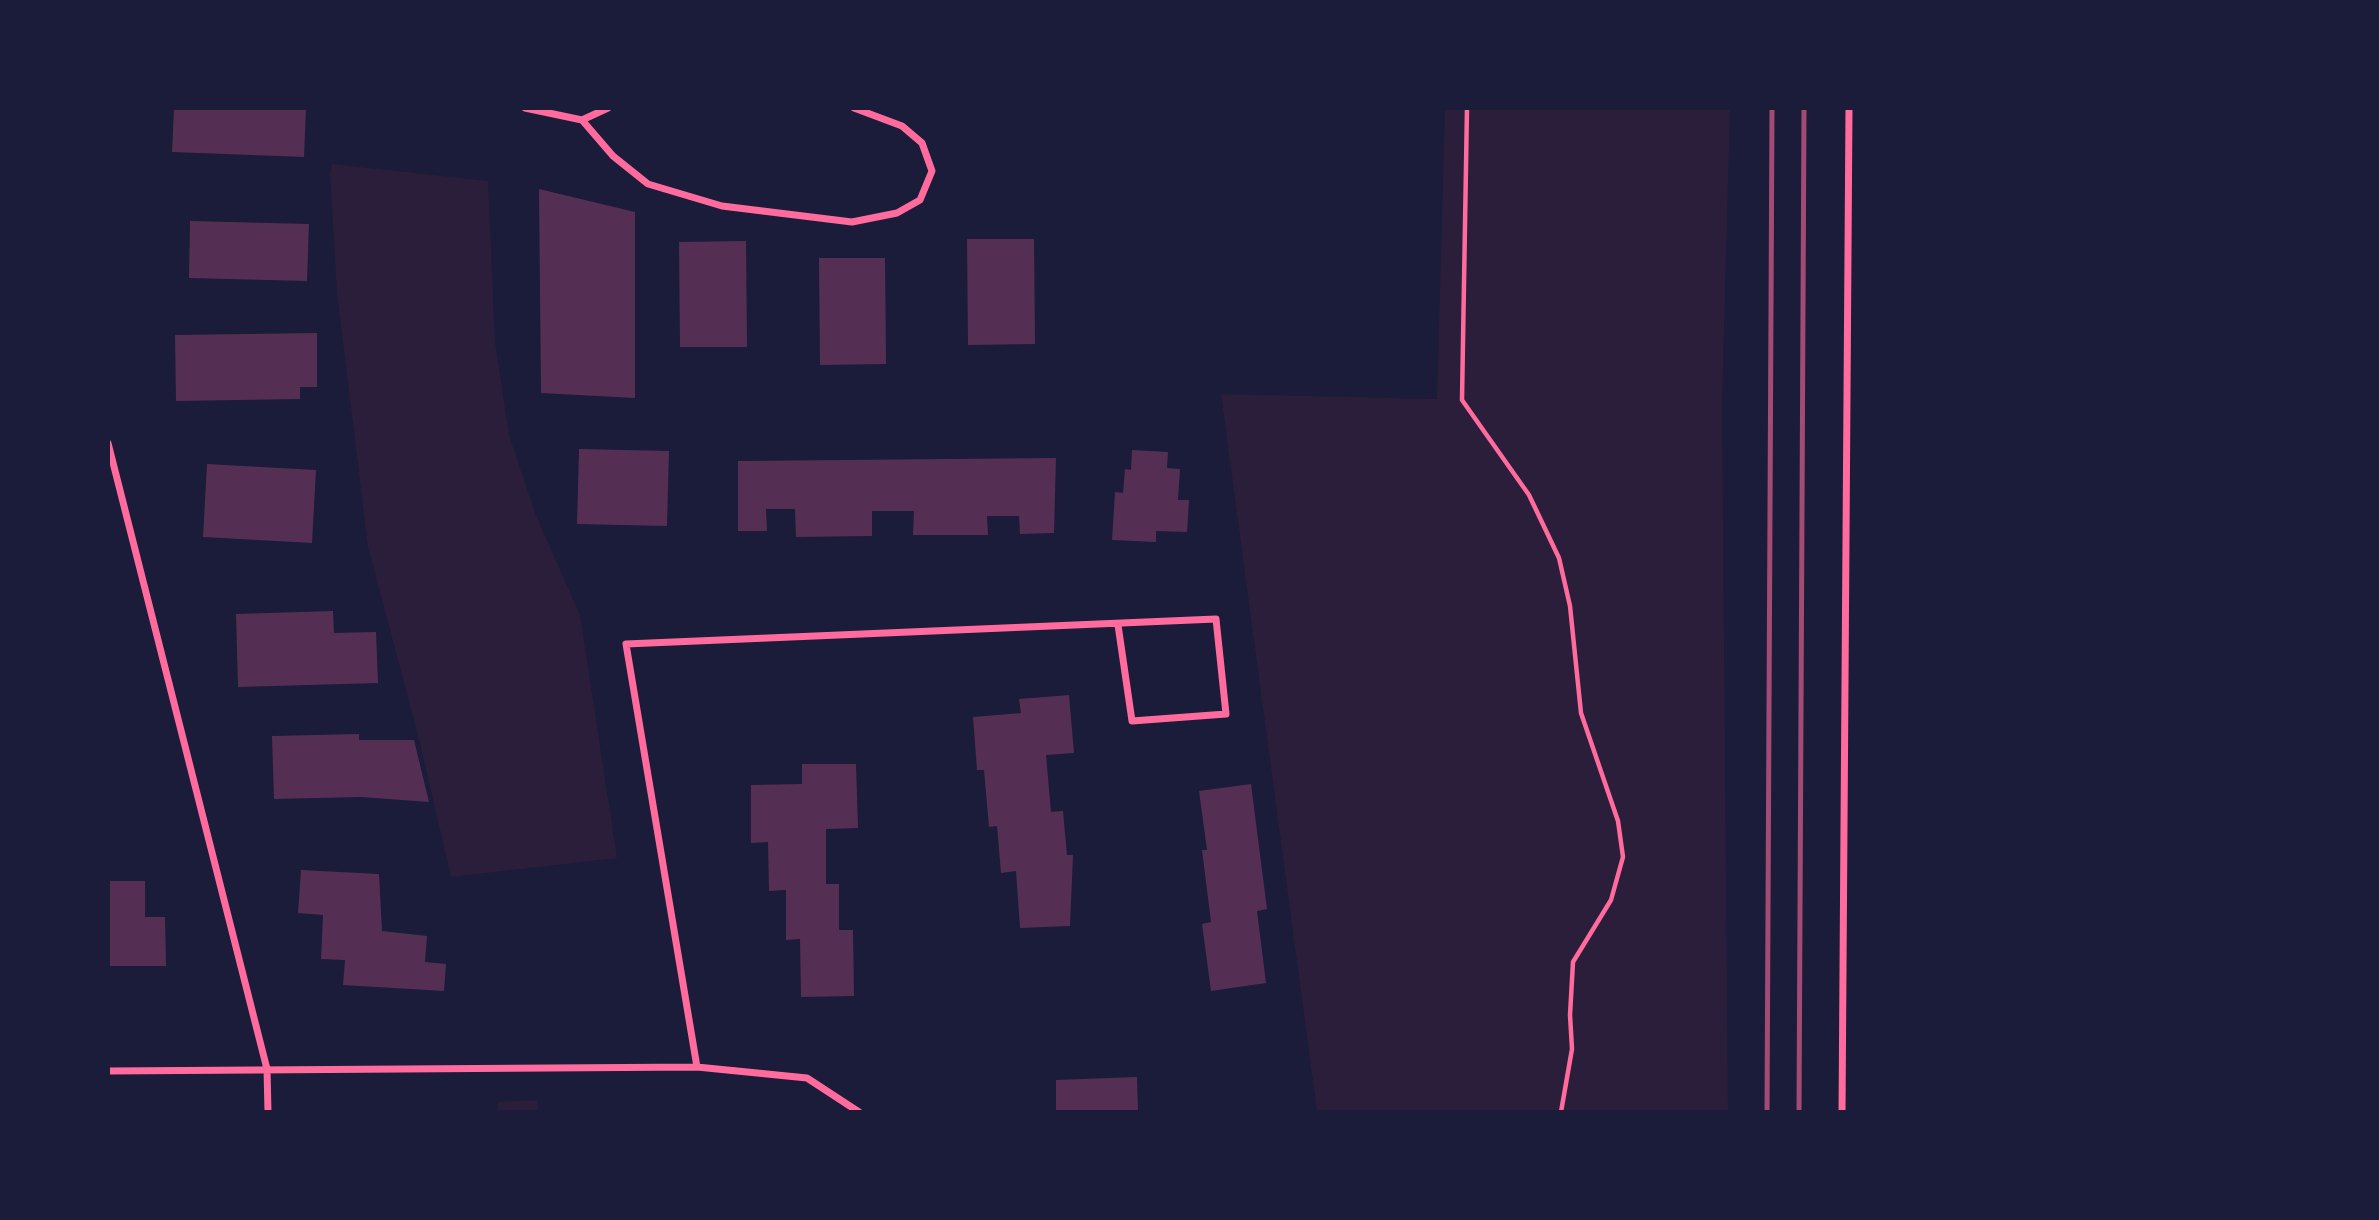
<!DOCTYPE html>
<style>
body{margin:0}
#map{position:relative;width:2379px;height:1220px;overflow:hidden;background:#1b1b3a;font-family:Georgia,serif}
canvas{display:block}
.frame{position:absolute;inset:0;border:110px solid #1b1b3a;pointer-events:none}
</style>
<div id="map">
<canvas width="2379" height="1220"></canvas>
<div class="frame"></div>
</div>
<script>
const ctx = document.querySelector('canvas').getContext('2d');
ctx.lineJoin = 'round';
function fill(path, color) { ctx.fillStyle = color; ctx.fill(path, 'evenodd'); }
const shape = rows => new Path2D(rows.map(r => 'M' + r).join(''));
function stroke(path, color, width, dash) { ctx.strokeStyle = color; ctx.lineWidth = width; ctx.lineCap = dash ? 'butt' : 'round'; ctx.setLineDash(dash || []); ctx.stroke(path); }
fill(shape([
 [1445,109,1730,109,1722,405,1728,1111,1317,1111,1221,394,1437,399],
 [332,164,488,181,495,341,509,435,535,513,580,615,617,858,451,877,419,739,368,547,337,292,330,173],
 [537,1100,538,1111,498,1111,497,1102]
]), '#2a1e3b');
fill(shape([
 [174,108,306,108,304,157,172,152],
 [539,189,635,212,635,398,541,393],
 [190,221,309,224,307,281,189,278],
 [967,239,1034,239,1035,344,968,345],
 [746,241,747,347,680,347,679,242],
 [819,258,885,258,886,364,820,365],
 [317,333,317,387,300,387,300,399,176,401,175,335],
 [579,449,669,451,667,526,577,524],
 [1132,450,1168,452,1167,468,1180,469,1178,500,1189,500,1187,532,1156,531,1156,542,1112,540,1115,492,1123,493,1125,469,1131,470],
 [1056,458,1054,533,1020,534,1019,516,987,516,988,535,913,535,914,511,872,511,872,536,796,537,795,509,766,509,767,531,738,531,738,461],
 [207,464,316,470,312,543,203,537],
 [333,611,334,633,376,632,378,683,238,687,236,614],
 [1069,695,1074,753,1046,755,1051,812,1063,811,1067,855,1073,855,1070,926,1020,928,1016,871,1001,873,997,826,989,827,984,770,977,770,973,717,1021,713,1019,699],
 [359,734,359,740,414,740,429,802,361,797,274,799,272,736],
 [802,764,856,764,858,828,826,829,826,884,839,884,839,930,853,930,854,996,801,997,800,939,786,940,786,890,769,891,768,842,751,843,751,785,802,784],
 [1251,784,1267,909,1257,911,1266,983,1211,991,1202,924,1211,922,1202,850,1207,850,1199,791],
 [301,870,379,874,382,931,427,936,425,962,446,964,444,991,343,985,345,960,321,959,323,915,298,913],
 [108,881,145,881,145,917,165,917,166,966,108,966],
 [1137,1077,1138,1112,1056,1112,1056,1080]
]), '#542f53');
stroke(shape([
 [1467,108,1462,400,1529,495,1559,558,1570,606,1581,713,1618,821,1623,857,1611,900,1573,962,1570,1015,1572,1049,1561,1112]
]), '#ff6b9d', 4.5);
stroke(shape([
 [525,108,582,120,608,108],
 [582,120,613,156,648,184,722,206,852,222,897,213,920,200,932,171,922,143,902,126,854,108],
 [108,443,267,1069,268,1112],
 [697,1067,626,644,1216,619,1226,714,1132,721,1118,625],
 [108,1071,697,1067,807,1078,859,1112],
 [1842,1112,1849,108]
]), '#ff6b9d', 7);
stroke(shape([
 [1767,1112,1772,108],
 [1799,1112,1804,108]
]), '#a44b75', 5);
</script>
